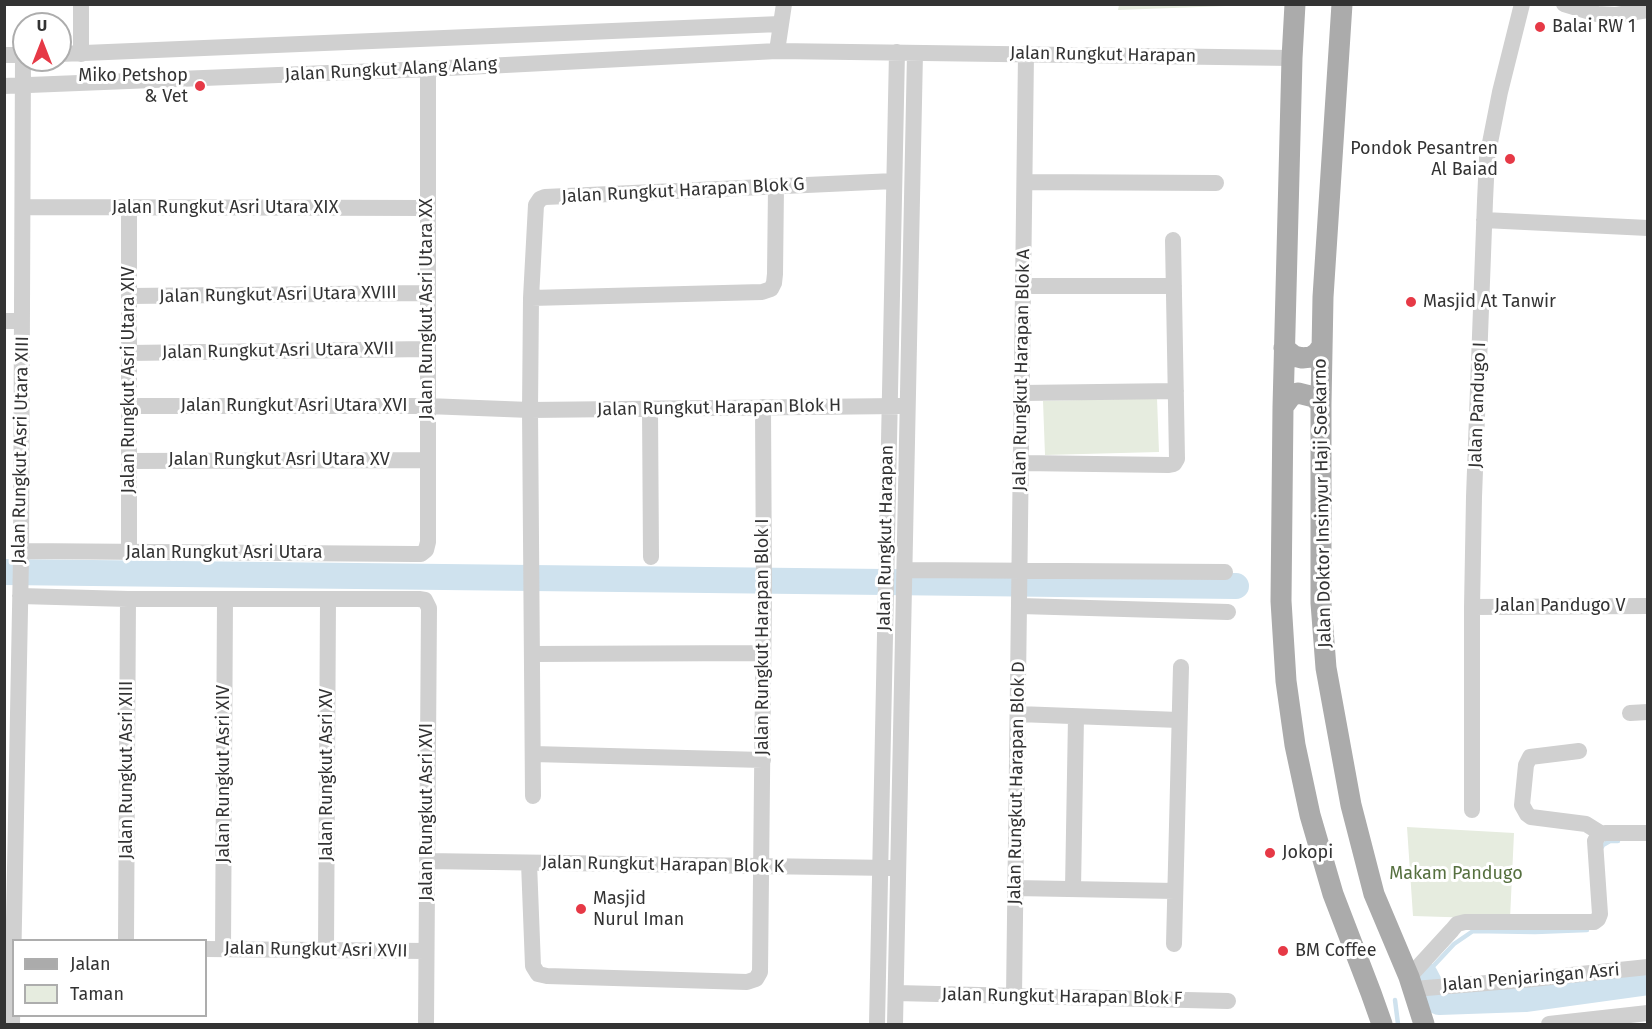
<!DOCTYPE html>
<style>
body{margin:0}
#map{position:relative;width:1652px;height:1029px;overflow:hidden;background:#fff;font-family:"Fira Sans",sans-serif}
canvas{display:block}
.frame{position:absolute;inset:0;border:6px solid #333;pointer-events:none}
.legend{position:absolute;left:12px;top:939px;width:195px;height:78px;box-sizing:border-box;background:#fff;border:2px solid #adadad;margin:0;padding:8px 10px;list-style:none;font-size:18px;color:#333}
.legend li{display:flex;align-items:center;gap:12px;height:30px}
.legend b{width:30px;border:2px solid #adadad}
.north{position:absolute;left:12px;top:12px;width:60px;height:60px;box-sizing:border-box;background:#fff;border:2px solid #adadad;border-radius:50%;rotate:0deg;font-size:16px;font-weight:700;line-height:24px;text-align:center;color:#333}
.north::after{content:'';display:block;margin:auto;width:21px;height:27px;background:#e63946;clip-path:polygon(50% 0,100% 100%,50% 72%,0 100%)}
</style>
<div id="map">
<canvas width="1652" height="1029"></canvas>
<div class="frame"></div>
<ul class="legend">
<li><b style="height:8px;background:#ababab"></b>Jalan</li>
<li><b style="height:16px;background:#e6ecdf"></b>Taman</li>
</ul>
<div class="north">U</div>
</div>
<script>
const ctx = document.querySelector('canvas').getContext('2d');
ctx.lineJoin = 'round';
function fill(path, color) { ctx.fillStyle = color; ctx.fill(path, 'evenodd'); }
const shape = rows => new Path2D(rows.map(r => 'M' + r).join(''));
function stroke(path, color, width, dash) { ctx.strokeStyle = color; ctx.lineWidth = width; ctx.lineCap = dash ? 'butt' : 'round'; ctx.setLineDash(dash || []); ctx.stroke(path); }
function write(font, color, halo, rows, align = 'center') {
  ctx.font = font + ' "Fira Sans",sans-serif'; ctx.lineWidth = 6; ctx.setLineDash([]); ctx.textBaseline = 'middle'; ctx.strokeStyle = halo; ctx.fillStyle = color; for (const [text, x, y, turn = 0] of rows) {
    ctx.save(); ctx.translate(x, y); ctx.rotate((+turn || 0) * Math.PI / 180); ctx.textAlign = isNaN(turn) ? turn : align; if (halo) ctx.strokeText(text, 0, 0); ctx.fillText(text, 0, 0); ctx.restore();
  }
}
fill(shape([
 [1119,5,1226,4,1226,6,1118,10],
 [1157,398,1159,452,1045,455,1043,401],
 [1407,827,1514,833,1510,919,1413,916]
]), '#e6ecdf');
stroke(shape([
 [1602,847,1603,845,1610,841,1618,841],
 [1425,975,1454,944,1473,931,1535,932,1587,930],
 [1395,1000,1398,1024]
]), '#cfe2ee', 4.5);
stroke(shape([
 [4,572,1236,586],
 [1425,975,1439,1002,1525,999,1648,982]
]), '#cfe2ee', 26);
stroke(shape([
 [81,4,81,54],
 [1564,4,1597,14,1616,15,1648,10],
 [777,51,784,4],
 [60,54,780,24],
 [4,55,24,55],
 [4,86,428,69,777,51,1292,58],
 [1025,182,1216,183],
 [23,207,427,208],
 [129,207,129,552],
 [1484,220,1648,228],
 [1023,286,1174,286],
 [129,296,427,293],
 [531,298,762,292,771,289,774,283,775,274,776,187],
 [4,321,22,321],
 [129,353,427,349],
 [1022,393,1176,391],
 [129,406,427,406,530,410,899,406],
 [650,409,651,557],
 [129,461,428,460],
 [1021,463,1169,465,1174,464,1177,459,1173,240],
 [21,551,415,554,421,554,426,550,428,542,428,69],
 [905,570,1225,572],
 [20,596,128,599,419,599,425,600,429,608,426,1024],
 [1020,606,1228,612],
 [1472,607,1648,606],
 [533,654,763,653],
 [1630,713,1648,712],
 [1018,714,1179,720],
 [1579,751,1530,757,1526,765,1522,805,1527,814,1531,817,1586,824,1602,834],
 [533,754,763,760],
 [533,796,530,410,531,298,536,205,540,199,545,197,894,181],
 [1472,810,1472,607,1474,497,1485,201,1487,158,1500,92,1522,4],
 [427,861,891,868],
 [529,863,533,966,538,974,547,976,747,982,756,979,760,972,764,591,763,407],
 [1015,888,1175,891],
 [1073,889,1076,717],
 [126,940,128,599],
 [1174,944,1181,667],
 [206,949,426,951],
 [223,949,225,599],
 [326,950,328,600],
 [1409,977,1452,930,1457,924,1465,922,1594,922,1598,919,1600,914,1595,841,1599,835,1605,833,1648,833],
 [1414,989,1523,980,1648,967],
 [896,993,1228,1001],
 [1014,996,1026,54],
 [12,1024,21,558,23,55],
 [877,1024,897,52],
 [895,1024,915,53],
 [1549,1024,1648,1013]
]), '#d0d0d0', 16);
stroke(shape([
 [1295,4,1292,58,1283,407,1281,601,1286,681,1295,745,1310,815,1333,894,1371,993,1382,1024],
 [1342,4,1323,297,1321,404,1321,603,1326,668,1351,805,1374,894,1409,977,1424,1024],
 [1284,348,1294,356,1302,358,1311,357,1317,353,1322,346],
 [1283,407,1291,396,1298,393,1314,397,1321,404]
]), '#ababab', 21);
for (const [x, y, r, color] of [
 [1540,27,6,"#e63946"],
 [200,86,6,"#e63946"],
 [1510,159,6,"#e63946"],
 [1411,302,6,"#e63946"],
 [1270,853,6,"#e63946"],
 [581,909,6,"#e63946"],
 [1283,951,6,"#e63946"]
]) { const dot = new Path2D(); dot.arc(x, y, r, 0, 2 * Math.PI); ctx.fillStyle = color; ctx.fill(dot); stroke(dot, '#fff', 2); }
write('18px', '#333', '#fff', [
 ["Balai RW 1",1552,27],
 ["Miko Petshop",188,76,"right"],
 ["& Vet",188,97,"right"],
 ["Pondok Pesantren",1498,149,"right"],
 ["Al Baiad",1498,170,"right"],
 ["Masjid At Tanwir",1423,302],
 ["Jokopi",1282,853],
 ["Masjid",593,899],
 ["Nurul Iman",593,920],
 ["BM Coffee",1295,951]
], 'left');
write('18px', '#333', '#fff', [
 ["Jalan Rungkut Harapan",1103,55,1],
 ["Jalan Rungkut Alang Alang",391,70,-3],
 ["Jalan Rungkut Harapan Blok G",683,191,-3],
 ["Jalan Rungkut Asri Utara XIX",225,208],
 ["Jalan Rungkut Asri Utara XVIII",278,295,-1],
 ["Jalan Rungkut Asri Utara XX",427,309,-90],
 ["Jalan Rungkut Asri Utara XVII",278,351,-1],
 ["Jalan Rungkut Harapan Blok A",1022,370,-89],
 ["Jalan Rungkut Asri Utara XIV",129,380,-90],
 ["Jalan Pandugo I",1478,405,-88],
 ["Jalan Rungkut Asri Utara XVI",294,406],
 ["Jalan Rungkut Harapan Blok H",719,408,-1],
 ["Jalan Rungkut Asri Utara XIII",21,450,-89],
 ["Jalan Rungkut Asri Utara XV",279,460],
 ["Jalan Doktor Insinyur Haji Soekarno",1323,503,-91],
 ["Jalan Rungkut Harapan",886,538,-89],
 ["Jalan Rungkut Asri Utara",224,553],
 ["Jalan Pandugo V",1560,606],
 ["Jalan Rungkut Harapan Blok I",763,637,-90],
 ["Jalan Rungkut Asri XIII",127,770,-90],
 ["Jalan Rungkut Asri XIV",224,774,-90],
 ["Jalan Rungkut Asri XV",327,775,-90],
 ["Jalan Rungkut Harapan Blok D",1017,783,-89],
 ["Jalan Rungkut Asri XVI",427,812,-90],
 ["Jalan Rungkut Harapan Blok K",663,865,1],
 ["Jalan Rungkut Asri XVII",316,950,1],
 ["Jalan Penjaringan Asri",1531,978,-5],
 ["Jalan Rungkut Harapan Blok F",1062,997,1]
]);
write('18px', '#56703f', '#fff', [
 ["Makam Pandugo",1456,874]
]);
</script>
